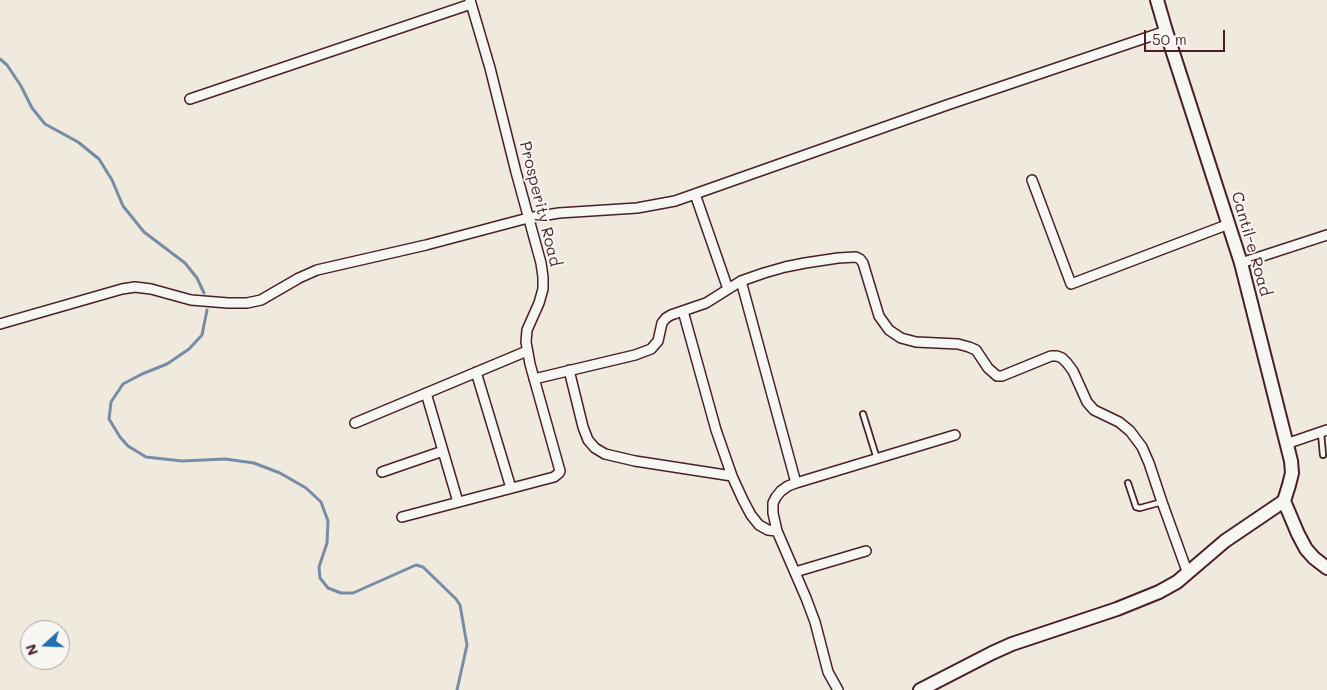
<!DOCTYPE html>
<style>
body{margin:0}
#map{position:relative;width:1327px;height:690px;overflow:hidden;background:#efeadd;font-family:Mali,sans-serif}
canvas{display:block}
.north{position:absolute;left:20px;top:620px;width:50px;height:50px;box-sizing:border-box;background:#f6f6f2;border:1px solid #b1a0a2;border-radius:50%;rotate:250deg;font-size:14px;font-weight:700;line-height:20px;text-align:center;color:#4a1f2b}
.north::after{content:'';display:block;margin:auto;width:18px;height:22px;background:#1f6fb2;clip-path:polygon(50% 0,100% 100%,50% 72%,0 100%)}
.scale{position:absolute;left:1144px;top:30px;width:81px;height:22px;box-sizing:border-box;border:2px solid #4a1f2b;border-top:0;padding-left:6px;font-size:15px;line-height:18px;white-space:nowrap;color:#4a1f2b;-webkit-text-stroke:4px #f6f6f2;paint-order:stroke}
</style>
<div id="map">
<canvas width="1327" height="690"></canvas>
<div class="north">N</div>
<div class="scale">50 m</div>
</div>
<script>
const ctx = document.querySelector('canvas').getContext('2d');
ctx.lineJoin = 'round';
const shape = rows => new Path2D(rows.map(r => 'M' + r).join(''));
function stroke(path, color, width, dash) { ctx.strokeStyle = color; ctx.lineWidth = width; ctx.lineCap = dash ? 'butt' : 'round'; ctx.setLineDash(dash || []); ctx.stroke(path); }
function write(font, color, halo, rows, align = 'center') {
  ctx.font = font + ' Mali,sans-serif'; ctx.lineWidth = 4; ctx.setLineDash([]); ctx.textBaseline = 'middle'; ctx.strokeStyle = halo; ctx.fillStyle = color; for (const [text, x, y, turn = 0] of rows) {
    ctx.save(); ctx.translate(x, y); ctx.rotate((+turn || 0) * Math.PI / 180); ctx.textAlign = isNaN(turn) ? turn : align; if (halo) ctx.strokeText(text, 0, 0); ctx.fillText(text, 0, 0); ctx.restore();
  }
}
stroke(shape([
 [0,59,7,65,21,86,32,108,45,124,78,142,99,159,112,180,123,206,144,232,185,263,197,278,204,293],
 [207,310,202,335,189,349,167,364,142,374,123,384,111,402,109,419,120,437,128,446,146,457,182,461,225,459,254,463,280,473,306,488,321,502,328,521,327,543,319,567,320,578,328,588,341,593,353,593,416,565,423,567,456,599,460,605,467,645,457,690]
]), '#778da5', 3);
const lane = shape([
 [863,414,877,459],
 [1321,433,1323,455],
 [1128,483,1136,507,1140,508,1162,502]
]);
const street = shape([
 [190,99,471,4],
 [1032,180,1071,284,1229,224],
 [695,194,728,289],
 [1241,263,1327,235],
 [741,281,796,483],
 [683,311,716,430,732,476,743,500,751,515,759,525,768,530,777,531],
 [0,324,122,289,135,287,151,289,191,300,228,303,247,303,261,300,299,278,317,270,426,245,528,218,559,213,637,208,675,201,947,105,1166,31],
 [569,370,583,427,588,440,595,448,605,454,635,461,732,476],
 [476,372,511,488],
 [534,379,635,355,651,349,658,341,662,323,666,318,671,315,706,303,741,281,764,273,785,267,805,263,838,258,856,257,860,259,863,263,879,316,889,330,901,338,916,342,958,344,969,347,976,350,988,368,997,376,1002,376,1051,356,1057,356,1062,358,1067,363,1073,371,1087,402,1094,410,1119,422,1130,431,1142,447,1149,463,1162,502,1188,574],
 [426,393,458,502],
 [355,423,527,351],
 [1286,444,1327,430],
 [382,472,443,451],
 [402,517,554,477,559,473,560,471,530,364,526,342,527,330,539,303,543,289,543,277,541,263,516,172,490,68,470,0],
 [795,572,866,551],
 [838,690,828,672,815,622,806,598,777,531,773,513,773,503,776,497,781,491,788,486,796,483,955,435]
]);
const secondary = shape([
 [1157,0,1166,31,1241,263,1265,358,1291,461,1292,473,1289,485,1284,501],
 [1284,501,1298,534,1306,549,1314,558,1327,568],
 [920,690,992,653,1012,644,1117,609,1159,592,1177,582,1225,541,1284,501]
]);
stroke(lane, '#4a1f2b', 8);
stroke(street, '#4a1f2b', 12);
stroke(secondary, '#4a1f2b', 16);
stroke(lane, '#f6f6f2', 4.5);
stroke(street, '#f6f6f2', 9);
stroke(secondary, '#f6f6f2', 12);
write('16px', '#4a1f2b', '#f6f6f2', [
 ["Prosperity Road",540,204,76],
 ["Cantil-e Road",1251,244,74]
]);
</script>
